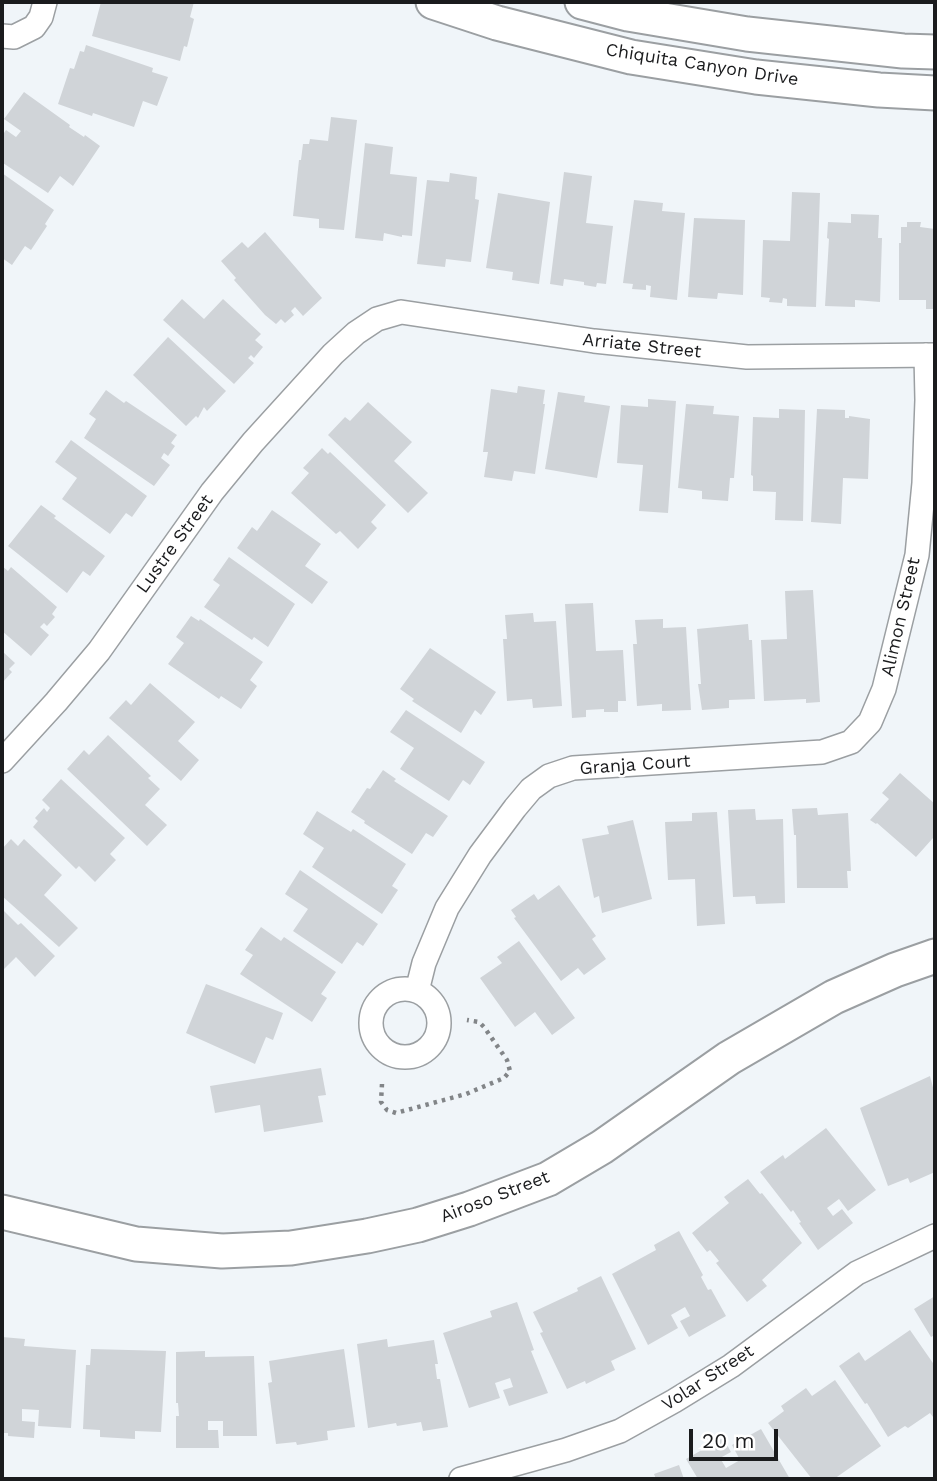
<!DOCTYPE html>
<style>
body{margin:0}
#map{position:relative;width:937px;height:1481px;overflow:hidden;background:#f0f5f9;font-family:"Work Sans",sans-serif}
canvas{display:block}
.frame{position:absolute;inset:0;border:4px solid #1a1b1d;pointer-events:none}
.scale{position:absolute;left:689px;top:1429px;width:89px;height:32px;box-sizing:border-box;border:4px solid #1a1b1d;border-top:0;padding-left:9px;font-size:21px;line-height:24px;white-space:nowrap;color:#1a1b1d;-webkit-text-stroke:5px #fff;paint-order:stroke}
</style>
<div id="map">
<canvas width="937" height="1481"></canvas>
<div class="frame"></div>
<div class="scale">20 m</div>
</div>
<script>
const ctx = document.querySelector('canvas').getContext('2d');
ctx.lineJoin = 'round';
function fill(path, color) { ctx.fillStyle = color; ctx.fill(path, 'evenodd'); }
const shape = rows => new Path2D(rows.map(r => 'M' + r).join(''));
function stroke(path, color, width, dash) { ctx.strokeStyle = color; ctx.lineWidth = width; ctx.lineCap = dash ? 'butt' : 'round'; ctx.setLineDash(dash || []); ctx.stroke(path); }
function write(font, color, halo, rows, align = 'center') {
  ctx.font = font + ' "Work Sans",sans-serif'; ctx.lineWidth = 5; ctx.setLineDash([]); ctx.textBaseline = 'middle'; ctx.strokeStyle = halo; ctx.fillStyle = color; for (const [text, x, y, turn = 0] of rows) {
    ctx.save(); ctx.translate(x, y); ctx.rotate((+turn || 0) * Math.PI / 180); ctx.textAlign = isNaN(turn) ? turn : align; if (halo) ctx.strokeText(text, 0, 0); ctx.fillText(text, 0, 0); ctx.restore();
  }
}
fill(shape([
 [101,2,194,2,190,17,194,19,187,47,184,46,180,61,92,36],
 [86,45,153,68,152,72,168,77,157,106,143,101,134,127,93,113,92,116,58,104,70,68,74,69,80,51,84,52],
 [24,92,70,125,69,127,84,137,85,135,100,146,73,186,60,176,48,193,3,163,2,136,6,130,16,137,21,131,4,119],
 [331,117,357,120,344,230,319,228,319,219,293,216,299,160,301,160,303,144,309,144,310,139,328,141],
 [365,143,393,147,390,174,417,177,412,236,402,235,402,237,384,233,383,241,355,238],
 [564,172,592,176,586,223,613,226,606,284,597,283,596,287,584,285,584,282,564,279,563,286,550,284],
 [2,173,54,210,45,224,47,226,31,250,25,246,12,265,2,258],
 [450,173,477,177,475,199,479,200,471,262,446,259,445,267,417,264,427,180,449,182],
 [792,192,820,193,816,307,787,306,787,299,783,298,782,303,769,302,770,298,761,297,763,240,790,241],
 [498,193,550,202,539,284,512,280,513,272,486,268],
 [634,200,663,203,662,211,685,213,677,300,650,297,651,286,646,285,646,290,632,289,633,284,623,283],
 [851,214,879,215,878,238,882,238,880,302,855,300,855,307,825,306,829,239,827,238,828,222,851,223],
 [694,218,745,220,743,295,718,293,717,299,688,297],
 [907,222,921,222,920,227,935,229,935,309,926,309,926,300,899,300,899,243,901,243,901,227,907,227],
 [265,232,322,298,303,316,295,307,291,311,294,315,285,323,281,319,276,324,265,315,234,280,236,278,221,261,242,242,248,248],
 [182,299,204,319,223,299,261,334,255,340,263,347,254,358,251,355,248,358,254,363,234,384,163,320],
 [168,337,226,391,207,411,204,407,198,418,196,416,186,426,133,375],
 [518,386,545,390,543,404,545,404,535,474,514,471,512,481,484,477,488,452,483,452,491,389,517,393],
 [106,390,124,403,126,401,177,435,171,443,175,446,168,456,164,453,161,458,170,465,154,486,84,438,96,419,89,414],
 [558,392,585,396,584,402,610,406,597,478,545,469],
 [648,399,676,401,668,513,639,511,643,465,617,463,621,405,648,407],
 [368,402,412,442,394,461,428,493,408,513,328,435,345,417,350,421],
 [686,404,714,406,713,414,739,416,734,478,730,478,728,501,702,499,702,491,678,488],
 [779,409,805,410,803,521,775,520,776,492,753,491,753,476,751,475,753,417,779,418],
 [817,409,845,410,845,418,849,418,849,416,870,419,868,479,843,478,841,524,811,522],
 [71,440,147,496,132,517,126,513,110,534,62,499,77,478,55,462],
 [322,448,328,454,330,452,386,505,371,522,377,528,358,549,340,531,336,534,291,493,309,473,303,468],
 [41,505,56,516,54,518,105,556,90,576,83,571,67,593,8,546],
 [272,510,321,544,305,566,328,582,312,604,237,548,252,527,257,531],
 [229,557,295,604,268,647,254,637,252,640,204,607,220,585,213,580],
 [2,566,8,571,11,567,57,607,52,614,55,617,47,626,44,623,40,627,49,635,31,656,2,631],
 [813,590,820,702,806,703,806,699,764,701,761,640,787,639,785,591],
 [593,603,596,651,623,650,626,701,618,701,618,712,604,712,604,709,586,710,586,717,572,718,565,604],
 [533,613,534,622,556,621,562,706,533,708,532,699,507,701,503,639,507,639,505,615],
 [191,616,199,621,200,619,263,662,250,680,257,686,241,709,221,696,219,699,168,664,184,643,176,637],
 [663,619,663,628,686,627,691,710,662,711,662,704,637,706,633,644,637,644,635,620],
 [748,624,749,640,752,640,755,699,729,700,729,708,702,710,698,684,701,684,697,629],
 [430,648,496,692,481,715,475,710,461,733,412,701,414,699,400,689],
 [2,651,15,663,9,669,12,672,2,683],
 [150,683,195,722,178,741,199,760,181,781,109,718,126,700,131,705],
 [406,710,485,762,470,785,463,780,449,801,400,769,414,748,390,732],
 [108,735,151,776,148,778,160,789,145,805,167,825,147,846,67,769,84,750,89,755],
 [383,770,396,779,394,781,448,816,433,837,426,833,412,854,364,823,365,821,351,812,367,788,370,789],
 [900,773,935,804,935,841,933,838,916,857,877,823,876,824,870,820,889,799,882,793],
 [61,779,125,838,110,854,116,860,95,882,79,866,76,869,33,827,38,821,35,818,44,808,47,812,50,808,42,800],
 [817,808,818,815,848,813,851,871,847,871,848,888,797,888,796,835,794,835,792,809],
 [755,809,756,820,783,819,785,903,756,904,755,896,733,897,728,810],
 [317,811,351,832,353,829,406,864,392,886,398,890,382,914,312,867,324,848,303,834],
 [717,812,725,924,697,926,695,879,668,880,665,822,692,821,692,813],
 [633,820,652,899,602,913,599,896,594,898,582,839,609,834,607,826],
 [11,839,18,846,24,839,62,875,44,895,78,928,59,947,2,896,2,849],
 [300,870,378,924,363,946,357,942,342,964,293,931,308,909,285,894],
 [559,885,596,936,592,939,606,959,584,975,578,968,561,981,514,918,516,917,511,910,534,894,538,900],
 [2,909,18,925,21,923,55,956,35,977,16,957,2,971],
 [261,927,281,941,284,937,336,972,321,994,327,998,312,1022,240,974,253,955,245,950],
 [519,941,575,1018,552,1035,535,1012,515,1027,480,978,502,963,497,957],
 [206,984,283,1013,273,1040,266,1037,255,1064,186,1033],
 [321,1068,326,1095,318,1096,323,1122,264,1132,260,1105,215,1113,210,1086],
 [930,1076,935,1095,935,1172,910,1183,908,1178,888,1186,860,1108],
 [826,1128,876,1190,848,1211,839,1199,827,1208,833,1216,842,1209,853,1223,818,1250,799,1223,801,1222,793,1210,791,1212,760,1172,783,1155,785,1159],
 [748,1179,760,1194,762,1193,802,1243,762,1280,767,1286,747,1302,716,1263,719,1261,710,1250,707,1252,692,1233,729,1203,724,1197],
 [679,1231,703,1275,701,1277,708,1290,711,1289,726,1316,689,1337,680,1321,690,1316,685,1307,671,1315,678,1328,648,1345,612,1274,656,1250,654,1245],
 [601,1276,636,1349,611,1361,615,1370,586,1384,585,1381,567,1389,540,1333,543,1332,533,1312,578,1291,577,1288],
 [935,1296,935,1335,931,1337,914,1309],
 [517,1302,534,1350,531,1351,548,1393,509,1406,503,1390,513,1387,510,1378,495,1383,500,1398,469,1408,443,1333,492,1317,490,1311],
 [910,1330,935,1366,935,1416,933,1417,930,1413,908,1428,905,1426,888,1437,867,1403,865,1404,839,1366,859,1352,865,1361],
 [2,1337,25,1339,24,1346,76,1350,71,1428,38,1426,39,1410,22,1409,22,1421,35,1422,34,1438,8,1436,8,1433,2,1433],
 [387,1339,388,1347,434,1340,438,1364,435,1364,437,1379,440,1379,448,1427,423,1431,421,1422,397,1426,396,1423,368,1428,357,1344],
 [91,1349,166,1351,161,1432,135,1431,135,1439,100,1437,100,1430,83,1429,86,1365,90,1365],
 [344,1349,355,1427,327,1431,328,1440,297,1445,296,1442,276,1444,268,1383,272,1382,269,1361],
 [205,1351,205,1357,254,1356,257,1436,223,1436,223,1421,208,1421,208,1430,218,1430,219,1448,176,1448,176,1416,179,1416,178,1403,176,1403,176,1352],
 [835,1380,881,1446,834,1479,812,1479,768,1423,784,1411,781,1406,806,1388,812,1396],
 [761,1429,790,1479,698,1479,686,1459,723,1438,731,1452,720,1458,726,1468,740,1460,732,1445],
 [679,1465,684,1479,656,1479,654,1474]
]), '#d0d4d8');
const street = shape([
 [2,36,14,37,34,27,41,17,45,2],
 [2,761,56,702,99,651,212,492,253,442,333,354,356,333,377,319,401,312,594,341,747,357,935,355],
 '371 1023a34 34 0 1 1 68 0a34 34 0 1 1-68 0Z',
 [417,991,424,963,447,908,480,855,515,808,531,789,549,776,573,768,822,752,851,742,870,722,884,689,917,555,924,483,927,400,926,355],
 [461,1479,566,1450,620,1431,674,1401,731,1366,857,1273,935,1236]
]);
const secondary = shape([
 [433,2,497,23,631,57,756,77,879,90,935,93],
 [582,2,628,14,747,34,903,51,935,52],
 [2,1212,136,1244,222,1251,291,1248,367,1236,418,1225,469,1209,548,1179,602,1147,729,1058,834,997,895,970,935,956]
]);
stroke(street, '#9b9fa2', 26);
stroke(secondary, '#9b9fa2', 37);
stroke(shape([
 [382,1084,381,1102,387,1110,396,1113,466,1094,504,1078,510,1071,507,1060,484,1027,479,1022,467,1020]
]), '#828588', 4.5, [3.5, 5]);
stroke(street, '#fff', 23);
stroke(secondary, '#fff', 33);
write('18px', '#1a1b1d', '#fff', [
 ["Chiquita Canyon Drive",702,65,9],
 ["Arriate Street",642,346,6],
 ["Lustre Street",175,544,-54],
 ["Alimon Street",901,617,-77],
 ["Granja Court",635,765,-4],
 ["Airoso Street",495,1197,-21],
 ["Volar Street",708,1378,-33]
]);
</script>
